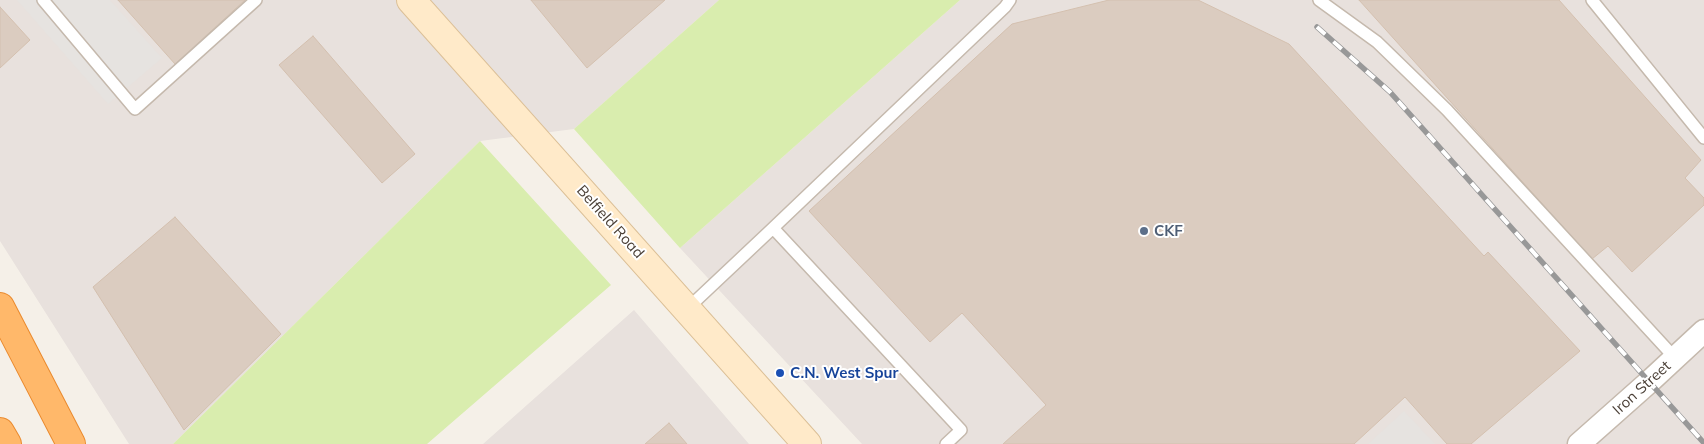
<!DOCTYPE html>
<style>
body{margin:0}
canvas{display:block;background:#f5f0e8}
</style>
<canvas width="1704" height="444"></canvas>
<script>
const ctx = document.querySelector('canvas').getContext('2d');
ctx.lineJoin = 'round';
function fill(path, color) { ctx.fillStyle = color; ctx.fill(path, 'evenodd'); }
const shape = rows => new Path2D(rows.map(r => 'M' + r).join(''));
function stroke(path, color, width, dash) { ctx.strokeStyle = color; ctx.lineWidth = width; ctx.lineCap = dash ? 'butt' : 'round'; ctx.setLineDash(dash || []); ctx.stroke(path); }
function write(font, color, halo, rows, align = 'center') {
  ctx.font = font + ' Mulish,sans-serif'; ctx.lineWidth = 4; ctx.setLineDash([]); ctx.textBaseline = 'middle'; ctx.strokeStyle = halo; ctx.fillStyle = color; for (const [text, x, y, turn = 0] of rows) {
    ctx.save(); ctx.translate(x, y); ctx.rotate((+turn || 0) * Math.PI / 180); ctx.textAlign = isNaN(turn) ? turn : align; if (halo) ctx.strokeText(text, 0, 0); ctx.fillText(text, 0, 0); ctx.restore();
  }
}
fill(shape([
 [0,0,719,0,574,129,480,141,173,444,129,444,0,241],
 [960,0,1704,0,1704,444,862,444,680,248],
 [634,310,749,444,483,444]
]), '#e8e1dd');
fill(shape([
 [719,0,960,0,680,248,574,129],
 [480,141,611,285,427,444,173,444]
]), '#d9edae');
fill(shape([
 [17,0,110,0,162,58,108,104],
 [1404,411,1435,444,1368,444]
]), '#e6e3e0');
const building = shape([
 [118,0,245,0,175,64,118,0],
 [531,0,665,0,587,68,531,0],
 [1109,0,1198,0,1289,44,1484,256,1488,252,1580,351,1471,444,1447,444,1405,397,1354,444,1003,444,1046,405,962,313,930,342,809,211,1012,24,1109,0],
 [1359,0,1559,0,1701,160,1685,178,1704,198,1704,205,1632,272,1608,246,1592,259,1359,0],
 [0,7,30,40,0,68,0,7],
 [313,36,415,154,382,183,279,65,313,36],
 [175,217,281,334,184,430,93,287,175,217],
 [669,423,687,444,645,444,669,423]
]);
fill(building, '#dbccc0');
stroke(building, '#d4c0af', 1);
const service = shape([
 [43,0,135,109,256,0],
 [1319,0,1377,42,1447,110,1675,358],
 [1592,0,1704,138],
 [773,228,1005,7,1010,0],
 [687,309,773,228,961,430,946,444]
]);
const minor = shape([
 [1579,444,1649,382,1704,331]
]);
const secondary = shape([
 [411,0,807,444]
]);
const motorway = shape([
 [0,307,71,444],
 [0,432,7,444]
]);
stroke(service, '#c5b9ad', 14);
stroke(minor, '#c5b9ad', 25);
stroke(secondary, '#dcc097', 30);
stroke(motorway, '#ea8a2e', 30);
stroke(service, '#fff', 11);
stroke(minor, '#fff', 22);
stroke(secondary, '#ffeac9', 28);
stroke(motorway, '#ffb86a', 28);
const rail = shape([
 [1317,27,1390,92,1704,443]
]);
stroke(rail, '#989898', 5.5);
stroke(rail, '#fff', 4, [11]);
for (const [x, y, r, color] of [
 [1144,231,5,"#5c6f8a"],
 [780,373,5,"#1a4fb4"]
]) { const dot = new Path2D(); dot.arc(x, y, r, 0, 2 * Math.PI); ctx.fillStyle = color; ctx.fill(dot); stroke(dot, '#fff', 2); }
write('15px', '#4a3f36', '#fff', [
 ["Belfield Road",610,222,48],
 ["Iron Street",1642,388,-42]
]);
write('bold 15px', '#4e5e75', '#fff', [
 ["CKF",1154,231]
], 'left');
write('bold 15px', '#164399', '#fff', [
 ["C.N. West Spur",790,373]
], 'left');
</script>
